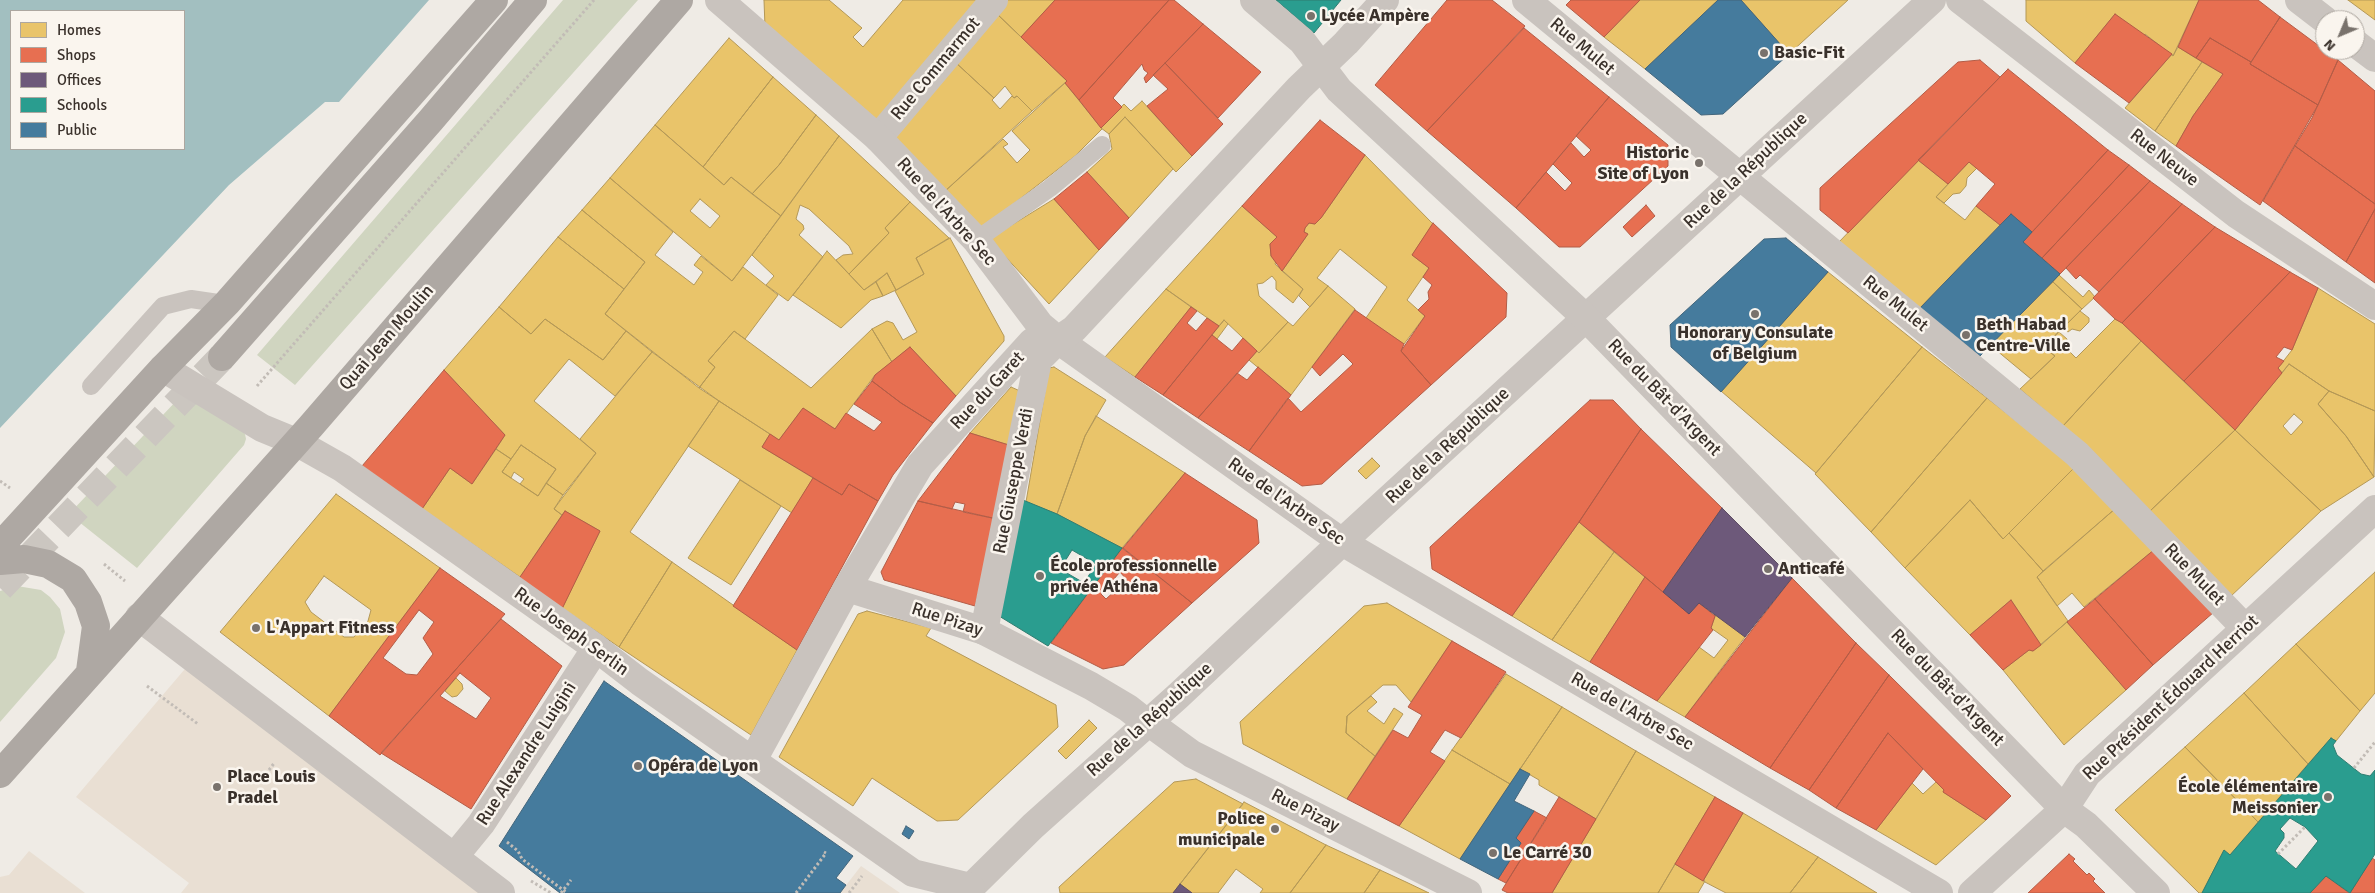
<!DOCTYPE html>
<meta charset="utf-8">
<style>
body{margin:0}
#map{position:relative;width:2375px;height:893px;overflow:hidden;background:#efebe5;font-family:Signika,sans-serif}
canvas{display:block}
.legend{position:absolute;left:10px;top:10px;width:175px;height:140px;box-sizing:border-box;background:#faf5ee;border:1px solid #ada7a0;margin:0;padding:6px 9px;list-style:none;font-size:15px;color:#3a312b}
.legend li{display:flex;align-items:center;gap:10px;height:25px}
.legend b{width:25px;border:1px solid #ada7a0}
.north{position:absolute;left:2315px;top:10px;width:50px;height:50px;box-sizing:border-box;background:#faf5ee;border:1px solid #ada7a0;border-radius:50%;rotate:225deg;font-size:14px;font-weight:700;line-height:20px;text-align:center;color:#3a312b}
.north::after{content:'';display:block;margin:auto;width:18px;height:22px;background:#79726c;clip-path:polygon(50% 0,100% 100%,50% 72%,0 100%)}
</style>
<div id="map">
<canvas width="2375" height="893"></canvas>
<ul class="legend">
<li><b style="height:14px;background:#e9c46a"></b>Homes</li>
<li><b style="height:14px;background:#e76f51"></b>Shops</li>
<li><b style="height:14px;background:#6d597a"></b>Offices</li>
<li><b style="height:14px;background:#2a9d8f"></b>Schools</li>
<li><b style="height:14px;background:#457b9d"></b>Public</li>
</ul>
<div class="north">N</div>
</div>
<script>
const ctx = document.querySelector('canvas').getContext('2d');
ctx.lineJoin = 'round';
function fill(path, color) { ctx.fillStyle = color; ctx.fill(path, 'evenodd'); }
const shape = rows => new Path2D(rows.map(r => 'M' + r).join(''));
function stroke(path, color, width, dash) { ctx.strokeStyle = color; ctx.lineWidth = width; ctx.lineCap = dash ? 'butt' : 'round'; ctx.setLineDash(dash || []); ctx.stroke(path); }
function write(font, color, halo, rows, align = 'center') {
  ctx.font = font + ' Signika,sans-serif'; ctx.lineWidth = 5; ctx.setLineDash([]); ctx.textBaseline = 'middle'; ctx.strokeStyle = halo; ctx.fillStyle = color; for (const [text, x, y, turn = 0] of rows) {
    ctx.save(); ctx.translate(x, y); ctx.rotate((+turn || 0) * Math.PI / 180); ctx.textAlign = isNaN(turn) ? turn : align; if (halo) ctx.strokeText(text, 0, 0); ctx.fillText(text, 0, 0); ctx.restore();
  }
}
fill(shape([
 [563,0,638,0,295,385,257,355],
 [179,398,187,398,239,428,245,434,246,439,244,445,137,568,69,514],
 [17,586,41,590,50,597,60,609,65,632,56,658,0,722,0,591]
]), '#d0d5c0');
fill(shape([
 [190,663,487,893,181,893,189,883,76,797],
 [29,851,85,893,0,893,0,877,9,875],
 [861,866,900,893,840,893]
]), '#e9dfd3');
fill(shape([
 [0,0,429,0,339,102,325,102,229,185,0,428],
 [11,11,184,11,184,149,11,149]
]), '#a2bfc0');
const homes = shape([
 [764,0,829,0,862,28,853,37,863,47,903,0,981,0,876,125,765,27,764,0],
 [1005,0,1055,0,1021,37,995,12,1005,0],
 [1640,0,1718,0,1645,69,1604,37,1640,0],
 [1741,0,1848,0,1789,54,1741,0],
 [2026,0,2199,0,2173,56,2145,34,2143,36,2115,14,2075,63,2026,21,2026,0],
 [2348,0,2375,0,2375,20,2348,0],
 [995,12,1067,81,1032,111,1017,96,1014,98,1005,86,994,98,954,61,995,12],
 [729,38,773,77,703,167,655,125,729,38],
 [2178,47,2202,62,2155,131,2125,108,2172,54,2173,56,2178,47],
 [954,61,994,98,992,100,1000,109,1012,96,1014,98,1017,96,1032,111,944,192,893,137,954,61],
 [2202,62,2223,74,2193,116,2176,146,2155,131,2202,62],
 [773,77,816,115,779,165,752,194,731,177,724,185,703,167,773,77],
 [1065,83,1102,129,1075,156,980,230,944,192,1003,139,1008,144,1003,147,1017,163,1030,150,1012,131,1065,83],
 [1142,101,1192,156,1176,172,1125,117,1109,134,1101,128,1124,104,1131,111,1142,101],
 [816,115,839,136,781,216,752,194,779,165,816,115],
 [1125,117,1173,169,1129,218,1087,172,1112,149,1109,134,1125,117],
 [655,125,724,185,731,177,781,216,732,281,610,178,655,125],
 [700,199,720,216,710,228,690,211,700,199],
 [839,136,910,202,885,228,889,233,849,274,836,260,843,255,853,254,849,246,809,209,800,205,796,219,803,225,804,229,799,235,823,257,788,301,766,285,774,276,752,255,839,136],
 [1365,155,1433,224,1412,255,1429,268,1407,300,1425,316,1404,344,1363,317,1366,318,1387,287,1340,249,1317,278,1328,286,1310,307,1299,296,1303,289,1282,271,1308,234,1304,232,1305,228,1309,223,1315,224,1321,218,1365,155],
 [1918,160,1948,184,1936,197,1965,220,1976,206,2000,225,1920,308,1838,243,1918,160],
 [1969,162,1977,168,1967,178,1966,186,1960,193,1953,194,1944,203,1936,197,1969,162],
 [610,178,673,232,655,255,694,285,703,272,694,265,701,256,732,281,743,267,778,295,745,339,734,331,708,361,715,367,699,388,605,314,645,262,582,210,610,178],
 [1054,199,1099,250,1049,304,989,239,1054,199],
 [910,202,949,238,916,258,924,274,896,290,887,273,864,290,849,274,889,233,885,228,910,202],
 [1242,206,1277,237,1270,244,1271,256,1276,261,1275,264,1303,289,1293,303,1276,289,1276,281,1272,276,1263,283,1257,284,1259,296,1288,322,1259,353,1224,320,1219,326,1166,289,1242,206],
 [582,210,645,262,624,289,558,237,582,210],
 [558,237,624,289,605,314,626,331,603,360,545,319,531,334,499,307,558,237],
 [950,238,1004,336,1004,341,956,396,910,347,892,362,872,329,887,321,893,323,903,340,917,332,895,291,924,274,916,258,950,238],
 [827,251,864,290,876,282,883,296,871,300,841,328,793,295,827,251],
 [1828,272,1922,347,1816,473,1721,391,1828,272],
 [887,273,896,290,883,296,876,282,887,273],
 [2059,275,2083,297,2089,290,2095,297,2082,309,2053,282,2059,275],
 [2053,282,2082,309,2043,347,2055,356,2031,379,1990,345,2053,282],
 [1328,286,1355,309,1291,395,1249,360,1257,351,1259,353,1288,322,1293,326,1328,286],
 [2318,288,2375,324,2375,411,2329,391,2289,364,2282,373,2278,368,2292,350,2318,288],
 [1166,289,1191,307,1135,377,1105,357,1166,289],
 [499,307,531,334,545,319,603,360,626,331,652,352,615,396,569,359,534,401,596,453,563,495,546,483,556,469,521,445,511,459,496,449,505,435,444,370,499,307],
 [2080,311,2089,318,2089,322,2080,331,2072,329,2068,332,2063,328,2080,311],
 [2115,319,2122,323,2141,341,2063,426,2020,389,2055,356,2043,347,2059,332,2067,339,2066,348,2076,358,2115,319],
 [1224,320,1228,324,1217,339,1212,335,1224,320],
 [872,329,892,362,875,375,835,429,803,408,779,440,699,388,715,367,708,361,734,331,811,388,872,329],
 [2141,341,2235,430,2150,511,2121,480,2063,426,2141,341],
 [1922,347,1987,398,1871,532,1815,474,1922,347],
 [652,352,719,401,630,532,672,562,619,647,562,608,600,531,565,511,562,515,554,509,596,453,580,439,652,352],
 [2289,364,2329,391,2318,404,2346,436,2374,477,2321,511,2235,430,2289,364],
 [2294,414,2303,422,2291,435,2283,426,2294,414],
 [1054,367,1106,400,1085,436,1057,514,1026,502,1049,368,1054,367],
 [1011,387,1020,391,1012,446,970,433,1011,387],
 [2329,391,2375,411,2374,477,2346,436,2318,404,2329,391],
 [1987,398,2075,467,2003,539,1970,500,1905,568,1871,532,1987,398],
 [719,401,770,434,762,447,813,478,792,513,688,446,719,401],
 [1096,416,1185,473,1122,548,1057,514,1085,436,1096,416],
 [2235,430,2321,511,2230,597,2150,511,2235,430],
 [521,445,556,469,538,496,520,484,524,479,514,472,511,478,502,472,521,445],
 [496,449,511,459,502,472,538,496,546,483,563,495,554,509,562,515,520,577,422,509,450,468,472,484,496,449],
 [1372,458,1380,466,1366,479,1358,471,1372,458],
 [2075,467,2116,508,2043,571,2009,533,2075,467],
 [740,480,781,506,731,585,688,558,740,480],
 [336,494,440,568,329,716,220,632,336,494],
 [324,576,371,610,368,621,354,637,344,637,311,612,305,602,324,576],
 [1970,500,2003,539,2009,533,2043,571,2037,577,2068,621,2041,645,2011,600,1970,635,1905,568,1970,500],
 [2116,508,2155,549,2084,607,2072,593,2057,606,2037,577,2116,508],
 [1579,522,1614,552,1552,640,1512,616,1579,522],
 [1614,552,1645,577,1590,662,1552,640,1614,552],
 [672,562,797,650,751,735,619,647,672,562],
 [2375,572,2375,693,2360,711,2296,644,2375,572],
 [1387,603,1452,641,1411,702,1396,685,1383,685,1347,716,1346,733,1375,756,1347,799,1243,744,1240,722,1364,606,1387,603],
 [867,611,931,628,926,636,1056,705,1058,727,958,820,937,821,872,778,853,806,779,757,858,614,867,611],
 [1716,614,1745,637,1685,717,1657,701,1699,647,1714,658,1728,640,1711,628,1716,614],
 [2067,622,2126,690,2064,745,2003,670,2029,650,2033,651,2067,622],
 [2296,644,2360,711,2336,741,2331,738,2308,764,2244,693,2296,644],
 [1506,674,1562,707,1510,784,1452,750,1506,674],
 [456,678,462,684,463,689,457,696,452,697,445,691,456,678],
 [2244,693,2308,764,2258,822,2185,747,2244,693],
 [1371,696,1377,702,1367,711,1384,724,1394,708,1403,714,1375,756,1346,733,1347,716,1371,696],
 [1562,707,1636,751,1596,819,1539,785,1539,780,1520,769,1562,707],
 [1089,720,1097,728,1066,759,1058,751,1089,720],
 [2185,747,2258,822,2230,855,2224,850,2202,893,2199,893,2115,810,2185,747],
 [1452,750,1510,784,1460,859,1399,826,1452,750],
 [1636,751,1715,797,1658,893,1552,893,1636,751],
 [1196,779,1243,804,1173,893,1060,893,1059,887,1174,782,1196,779],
 [1936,782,1944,790,1943,792,1986,820,1936,865,1876,830,1912,783,1923,794,1936,782],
 [1244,802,1326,845,1290,893,1260,893,1263,889,1236,869,1218,893,1192,893,1180,884,1244,802],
 [1743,813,1818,857,1790,893,1726,893,1703,881,1743,813],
 [1326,845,1380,870,1364,893,1290,893,1326,845],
 [1818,857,1877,893,1790,893,1818,857],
 [1675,864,1705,881,1698,893,1658,893,1675,864],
 [1380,870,1406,882,1429,893,1364,893,1380,870]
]);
fill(homes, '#e9c46a');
stroke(homes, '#b49857', 1);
const shops = shape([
 [1055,0,1169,0,1079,100,1065,83,1067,81,1021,37,1055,0],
 [1169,0,1174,0,1203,24,1146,83,1144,78,1148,73,1144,70,1142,64,1113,98,1122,107,1101,128,1079,100,1169,0],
 [1447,0,1492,0,1525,26,1427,131,1375,85,1447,0],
 [1571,0,1640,0,1604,37,1566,5,1571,0],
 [2199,0,2258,0,2280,17,2251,62,2210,38,2196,58,2178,47,2199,0],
 [2115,14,2172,54,2129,103,2075,63,2115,14],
 [2280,17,2338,60,2318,105,2250,64,2280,17],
 [1203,24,1261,72,1218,118,1165,63,1203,24],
 [1524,28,1609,97,1516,208,1427,131,1524,28],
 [2210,38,2251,62,2250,64,2318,105,2260,205,2176,146,2193,116,2223,74,2196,58,2210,38],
 [1980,60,2000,77,1848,233,1820,210,1820,188,1958,62,1980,60],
 [2338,60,2375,91,2375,204,2295,146,2312,118,2338,60],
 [1165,63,1223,124,1192,156,1147,106,1168,89,1153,75,1165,63],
 [2008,69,2108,150,2032,232,2011,214,2000,225,1976,206,1995,184,1969,162,1948,184,1918,160,2008,69],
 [1609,97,1668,145,1668,166,1580,247,1559,247,1516,208,1546,172,1565,191,1572,183,1553,164,1571,143,1584,157,1591,150,1576,136,1609,97],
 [1320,120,1365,155,1321,218,1315,224,1309,223,1305,228,1304,232,1308,234,1282,271,1271,256,1270,244,1277,237,1242,206,1320,120],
 [2295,146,2375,204,2375,209,2346,262,2263,201,2295,146],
 [2108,150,2129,165,2042,258,2023,242,2108,150],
 [2129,165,2150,181,2060,274,2042,258,2129,165],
 [1087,172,1129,218,1099,250,1054,199,1087,172],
 [2150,181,2182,204,2099,292,2080,275,2076,279,2066,268,2150,181],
 [2182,204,2215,227,2122,323,2115,319,2093,298,2182,204],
 [1646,205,1655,216,1632,237,1623,227,1646,205],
 [2375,209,2375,283,2346,262,2375,209],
 [1433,223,1507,293,1506,317,1431,385,1401,351,1425,316,1418,310,1429,299,1428,292,1432,285,1423,277,1429,268,1412,255,1433,223],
 [2215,227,2290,272,2184,381,2122,323,2215,227],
 [2290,272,2318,288,2292,350,2284,347,2276,357,2284,361,2278,368,2282,373,2235,430,2184,381,2290,272],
 [1191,307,1197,311,1187,323,1196,331,1207,318,1219,326,1163,395,1135,377,1191,307],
 [1355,310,1404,344,1401,351,1431,385,1322,484,1302,486,1249,451,1288,398,1301,412,1353,364,1343,354,1320,376,1312,367,1355,310],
 [1212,335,1232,351,1243,338,1257,351,1198,418,1163,395,1212,335],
 [910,347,956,396,933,423,901,403,872,381,875,375,910,347],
 [1258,367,1291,395,1249,451,1198,418,1237,373,1247,380,1258,367],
 [444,370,505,435,472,484,450,468,422,509,362,466,444,370],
 [872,381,901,403,933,423,893,475,878,501,849,484,842,495,762,447,770,434,779,440,803,408,835,429,846,413,874,431,882,422,854,404,872,381],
 [1590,400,1613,400,1641,429,1579,522,1512,616,1432,569,1430,547,1590,400],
 [1641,429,1722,508,1663,592,1579,522,1641,429],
 [970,433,1012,446,997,519,963,512,965,504,955,502,952,509,918,501,970,433],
 [1185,473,1257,520,1259,543,1192,603,1123,548,1185,473],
 [813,478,842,495,849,484,878,501,797,650,733,606,813,478],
 [918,501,997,519,975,606,884,580,881,572,918,501],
 [565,511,600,531,562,609,518,580,565,511],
 [1122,548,1192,603,1124,665,1103,669,1051,643,1122,548],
 [1120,572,1127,580,1106,599,1101,594,1120,572],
 [2155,549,2214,612,2153,665,2095,599,2155,549],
 [440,568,505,614,380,755,329,716,440,568],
 [419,610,434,622,423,638,433,654,417,675,406,674,383,658,419,610],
 [1645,577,1689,614,1699,603,1715,616,1711,628,1713,630,1657,701,1590,662,1645,577],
 [1792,578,1856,643,1770,768,1685,717,1792,578],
 [2095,599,2153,665,2126,690,2067,622,2095,599],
 [2011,600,2041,645,2033,651,2029,650,2003,670,1970,635,2011,600],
 [501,619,562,666,471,809,381,753,501,619],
 [460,673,491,698,476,719,440,696,460,673],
 [1452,641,1506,672,1461,738,1445,730,1430,752,1445,761,1399,826,1347,799,1393,730,1408,738,1422,715,1408,707,1452,641],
 [1856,643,1889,675,1809,790,1770,768,1856,643],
 [1889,675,2011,796,1986,820,1943,792,1944,790,1888,733,1836,808,1809,790,1889,675],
 [1888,733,1923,769,1876,830,1836,808,1888,733],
 [1559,797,1596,819,1552,893,1508,893,1502,890,1559,797],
 [1715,797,1743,813,1703,881,1675,864,1715,797],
 [1534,811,1547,818,1506,883,1498,879,1521,843,1516,838,1534,811],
 [2069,854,2075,859,2073,861,2087,875,2089,873,2095,879,2093,881,2105,893,2028,893,2069,854],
 [2372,858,2375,860,2375,893,2350,893,2372,858],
 [2326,876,2349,893,2310,893,2326,876]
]);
fill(shops, '#e76f51');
stroke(shops, '#b35c46', 1);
const offices = shape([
 [1722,508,1792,578,1745,637,1699,603,1689,614,1663,592,1722,508],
 [1180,884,1192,893,1173,893,1180,884]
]);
fill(offices, '#6d597a');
stroke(offices, '#5e4d62', 1);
const schools = shape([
 [1276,0,1341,0,1314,33,1276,0],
 [1023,500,1057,514,1122,548,1048,646,999,616,1023,500],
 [1072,550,1096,564,1084,583,1060,569,1072,550],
 [2331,738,2336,741,2333,745,2337,755,2361,774,2370,776,2375,770,2375,854,2350,893,2326,876,2310,893,2202,893,2224,850,2230,855,2331,738],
 [2290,818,2305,827,2318,841,2296,869,2275,851,2284,838,2284,833,2280,829,2290,818]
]);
fill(schools, '#2a9d8f');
stroke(schools, '#2f7d71', 1);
const public = shape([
 [1718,0,1741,0,1789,54,1723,114,1701,115,1645,69,1718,0],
 [2011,214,2032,232,2023,242,2060,274,1980,356,1920,308,2011,214],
 [1786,238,1828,272,1721,392,1671,347,1670,325,1764,239,1786,238],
 [604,681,853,856,836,878,846,885,840,893,560,893,499,846,604,681],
 [1520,769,1530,774,1514,801,1534,811,1516,838,1521,843,1498,879,1460,859,1520,769],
 [906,826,914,831,909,839,902,834,906,826]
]);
fill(public, '#457b9d');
stroke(public, '#42657b', 1);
stroke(shape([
 [0,588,222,357]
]), '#cbc6c0', 28, [28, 14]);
stroke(shape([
 [257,386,594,0],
 [0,481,10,488],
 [104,564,125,581],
 [147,686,198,724],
 [2354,768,2375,742],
 [269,770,275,762],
 [507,842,518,851,522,859,567,893],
 [2278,854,2305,827],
 [531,881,551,893],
 [561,893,571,880],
 [796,893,826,853,824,852],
 [849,893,862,876]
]), '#c2bcb6', 3, [2.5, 2.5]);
stroke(shape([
 [976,240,1050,188,1102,145],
 [91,386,163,306,191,299,225,304]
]), '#c9c3be', 18);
stroke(shape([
 [1526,0,2077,454,2245,628],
 [1960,0,2236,214,2375,306],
 [878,138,994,0],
 [1058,340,1342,542,1939,893],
 [139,617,501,893],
 [984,631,1091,686,1128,708,1147,723],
 [1148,722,1192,754,1468,893],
 [454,857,481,824,596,648],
 [965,893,1033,826,1178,696,1342,542,1932,0]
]), '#c9c3be', 28);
stroke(shape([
 [719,0,878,138,976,240,1040,325,1058,340,1038,360,984,631,847,588],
 [1254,0,1302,41,1339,90,1586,318,2064,809,2086,825,2156,893],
 [2299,0,2325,20],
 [2355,43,2375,58],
 [163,368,262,428,296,442,342,468,596,648,640,682,913,873,971,887],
 [753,760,847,588,920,465,1032,342,1058,340,1074,329,1299,88,1346,43,1385,0],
 [1972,893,2064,809,2087,774,2375,509]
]), '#c9c3be', 28);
stroke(shape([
 [222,357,431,120,533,0],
 [0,546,163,368,227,303,494,0],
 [0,561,24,559,48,564,73,579,88,602,96,626,90,671],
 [0,774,311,426,679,0]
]), '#aea8a3', 28);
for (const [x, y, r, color] of [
 [1311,16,5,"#79726c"],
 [1764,53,5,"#79726c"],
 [1699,163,5,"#79726c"],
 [1755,314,5,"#79726c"],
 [1966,335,5,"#79726c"],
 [1768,569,5,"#79726c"],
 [1040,576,5,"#79726c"],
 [256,628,5,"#79726c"],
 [638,766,5,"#79726c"],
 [217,787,5,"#79726c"],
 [2328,797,5,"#79726c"],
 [1275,829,5,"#79726c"],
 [1493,853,5,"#79726c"]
]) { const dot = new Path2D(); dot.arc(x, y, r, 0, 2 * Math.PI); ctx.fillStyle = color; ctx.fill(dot); stroke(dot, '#faf5ee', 2); }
write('bold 18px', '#3a312b', '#faf5ee', [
 ["Lycée Ampère",1321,16],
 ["Basic-Fit",1774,53],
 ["Historic",1689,153,"right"],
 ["Site of Lyon",1689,174,"right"],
 ["Beth Habad",1976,325],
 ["Centre-Ville",1976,346],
 ["Honorary Consulate",1755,333,"center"],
 ["of Belgium",1755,354,"center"],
 ["École professionnelle",1050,566],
 ["privée Athéna",1050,587],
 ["Anticafé",1778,569],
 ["L'Appart Fitness",266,628],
 ["Opéra de Lyon",648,766],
 ["Place Louis",227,777],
 ["Pradel",227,798],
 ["École élémentaire",2318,787,"right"],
 ["Meissonier",2318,808,"right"],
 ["Police",1265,819,"right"],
 ["municipale",1265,840,"right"],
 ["Le Carré 30",1503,853]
], 'left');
write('18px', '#3a312b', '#faf5ee', [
 ["Rue Mulet",1582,47,40],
 ["Rue Commarmot",936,69,-50],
 ["Rue Neuve",2164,158,38],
 ["Rue de la République",1746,171,-43],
 ["Rue de l'Arbre Sec",946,212,48],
 ["Rue Mulet",1895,304,39],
 ["Quai Jean Moulin",387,338,-49],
 ["Rue du Garet",988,391,-47],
 ["Rue du Bât-d'Argent",1664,398,46],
 ["Rue de la République",1448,446,-43],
 ["Rue Giuseppe Verdi",1014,481,-79],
 ["Rue de l'Arbre Sec",1286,502,35],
 ["Rue Mulet",2194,575,46],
 ["Rue Pizay",947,620,18],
 ["Rue Joseph Serlin",571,632,36],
 ["Rue du Bât-d'Argent",1947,688,46],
 ["Rue Président Édouard Herriot",2171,698,-43],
 ["Rue de l'Arbre Sec",1632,712,30],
 ["Rue de la République",1150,720,-42],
 ["Rue Alexandre Luigini",527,754,-57],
 ["Rue Pizay",1305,811,27]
]);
</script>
